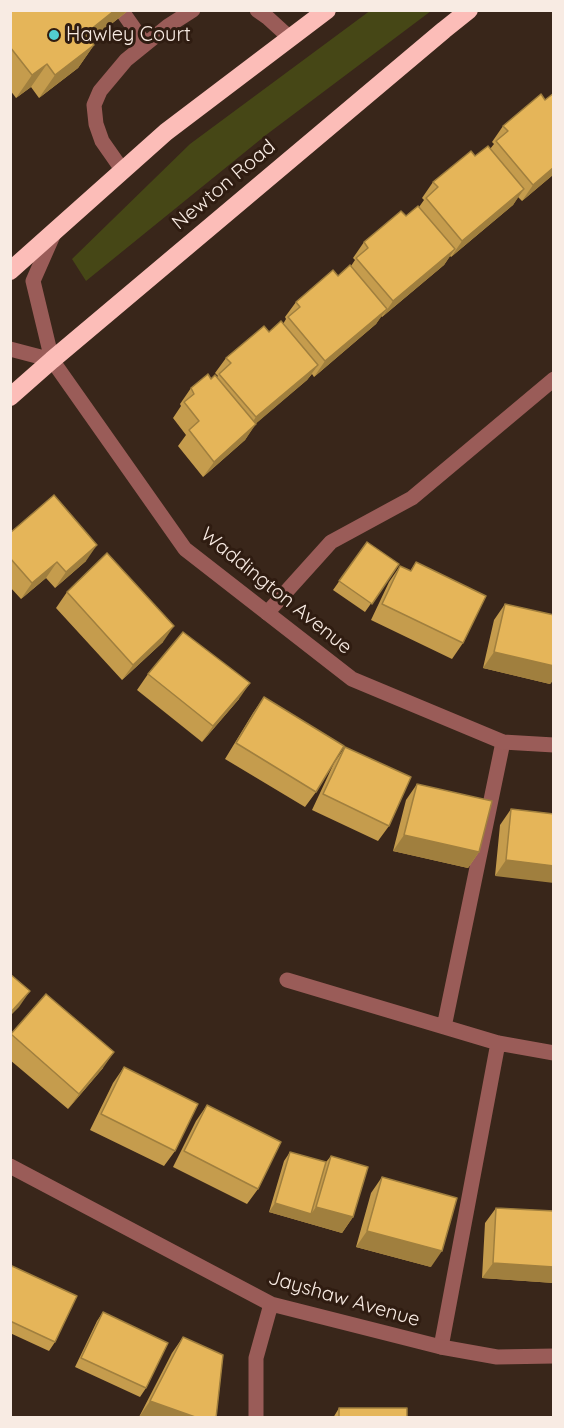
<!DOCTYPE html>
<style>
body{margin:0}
#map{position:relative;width:564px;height:1428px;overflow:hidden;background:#39261a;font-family:Quicksand,sans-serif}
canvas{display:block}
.frame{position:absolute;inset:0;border:12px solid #f8ebe3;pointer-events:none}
</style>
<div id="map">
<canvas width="564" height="1428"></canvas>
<div class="frame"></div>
</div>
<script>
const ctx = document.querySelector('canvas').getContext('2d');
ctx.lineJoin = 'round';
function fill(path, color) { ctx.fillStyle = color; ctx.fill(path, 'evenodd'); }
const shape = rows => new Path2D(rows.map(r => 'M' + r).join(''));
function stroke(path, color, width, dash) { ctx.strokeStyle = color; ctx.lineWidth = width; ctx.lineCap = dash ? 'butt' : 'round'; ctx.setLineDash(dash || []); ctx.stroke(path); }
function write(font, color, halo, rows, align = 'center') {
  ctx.font = font + ' Quicksand,sans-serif'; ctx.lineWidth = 6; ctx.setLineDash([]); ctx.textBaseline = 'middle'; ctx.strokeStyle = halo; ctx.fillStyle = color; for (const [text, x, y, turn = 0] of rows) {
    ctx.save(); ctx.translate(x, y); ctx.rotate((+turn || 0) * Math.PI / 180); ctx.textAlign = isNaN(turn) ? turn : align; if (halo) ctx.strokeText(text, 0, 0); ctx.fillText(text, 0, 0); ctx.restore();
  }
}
fill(shape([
 [371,10,431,11,266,135,86,281,72,259,190,144]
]), '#464716');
stroke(shape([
 [257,10,267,17,290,38],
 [124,14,145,44],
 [123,171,102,141,96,124,94,105,100,91,126,60,168,26,193,10],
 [267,613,331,542,412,498,554,379],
 [287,980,498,1043,554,1053],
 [444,1027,503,742],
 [441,1347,498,1043]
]), '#9a5c58', 15);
stroke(shape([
 [55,231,33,281,52,360,185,549,352,679,503,742,554,745],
 [10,349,52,360],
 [10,1166,271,1304,441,1347,497,1357,554,1356],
 [256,1418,256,1358,271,1304]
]), '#9a5c58', 15);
stroke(shape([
 [10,271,166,132,327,10],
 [10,397,52,360,444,30,469,10]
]), '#fcbdb8', 18);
fill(shape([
 [10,10,129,10,90,41,94,45,78,68,39,98,31,87,16,98,10,90],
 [554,93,554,174,522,201,518,197,513,205,451,257,450,256,444,265,382,317,381,316,376,324,314,377,312,374,307,380,256,423,245,440,203,477,178,446,186,435,173,418,181,406,180,404,191,388,217,377,218,376,215,373,226,358,283,324,286,319,285,317,296,302,338,276,351,266,355,260,353,258,364,242,406,216,419,207,424,200,422,198,433,182,475,156,490,149,494,144,492,142,503,126,545,100],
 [10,533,86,561,55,588,46,578,21,599,10,587],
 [367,542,399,564,365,612,333,590],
 [416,562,463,643,452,659,371,620,389,582,400,566,410,571],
 [67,592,163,642,122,680,56,608],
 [505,604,554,615,554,679,550,684,483,668,494,620],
 [148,674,239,699,202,742,137,690],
 [264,697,316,792,305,807,225,759,253,713],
 [345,747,389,826,378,841,312,810,334,763],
 [417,784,479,852,468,868,393,851,406,800],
 [511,809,554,814,495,876,500,825],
 [10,1034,103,1068,68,1109,10,1060],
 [124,1067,175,1151,164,1166,90,1130,113,1083],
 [207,1105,258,1189,247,1204,173,1167,196,1121],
 [290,1152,326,1162,331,1156,353,1217,342,1233,269,1212,284,1161],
 [382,1177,431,1267,356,1247,371,1193],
 [496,1208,554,1211,554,1283,482,1278,485,1223],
 [12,1266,55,1342,49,1351,10,1333,10,1268],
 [103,1312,146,1388,140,1397,75,1367,97,1321],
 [183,1337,216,1418,139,1417,172,1353],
 [339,1408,407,1418,333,1418]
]), '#c59c4d');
fill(shape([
 [115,10,129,10,69,57,85,34],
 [94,45,78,68,39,98,55,75],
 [47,64,31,87,16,98,32,75],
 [554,167,554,174,522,201,533,185],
 [524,189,513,205,451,257,462,241],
 [455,249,444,265,382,317,393,301],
 [387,309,376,324,314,377,325,361],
 [318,365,307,380,245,433,256,417],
 [256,424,245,440,203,477,214,462],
 [97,545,86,561,55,588,66,572],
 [57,562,46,578,21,599,32,583],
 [174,626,163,642,122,680,133,665],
 [494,652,554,666,554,679,550,684,483,668],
 [250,683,239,699,202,742,213,726],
 [404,835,479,852,468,868,393,851],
 [506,860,554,866,554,883,495,876],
 [30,991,19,1007,10,1016,10,1013],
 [114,1052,103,1068,68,1109,79,1094],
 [275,1203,311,1214,316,1207,353,1217,342,1233,269,1212],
 [367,1231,442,1251,431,1267,356,1247],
 [493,1263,554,1267,554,1283,482,1278],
 [150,1401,198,1418,139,1417]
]), '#a07f3e');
const building = shape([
 [10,10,115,10,85,34,94,45,55,75,47,64,32,75,10,47,10,10],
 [554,93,554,167,533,185,496,141,508,131,503,126,541,94,545,100,554,93],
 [488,146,524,189,462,241,426,198,438,187,433,182,471,151,475,156,488,146],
 [418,206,455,249,393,301,356,258,368,248,364,242,401,211,406,216,418,206],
 [350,265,387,309,325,361,288,317,300,307,296,302,333,270,338,276,350,265],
 [281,321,318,365,256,417,219,374,231,363,226,358,264,326,269,332,281,321],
 [208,374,211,379,215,375,256,424,214,462,189,430,199,421,184,402,194,394,191,388,208,374],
 [54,495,97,545,66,572,57,562,32,583,10,558,10,533,54,495],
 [367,542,399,564,372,604,339,581,367,542],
 [107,553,174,626,133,665,67,592,107,553],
 [416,562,486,596,463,643,382,604,400,566,411,571,416,562],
 [505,604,554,615,554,666,494,652,505,604],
 [183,632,250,683,213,726,148,674,183,632],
 [264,697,344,746,316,792,236,743,264,697],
 [345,747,411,777,389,826,323,794,345,747],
 [417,784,492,801,479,852,404,835,417,784],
 [511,809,554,814,554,866,506,860,511,809],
 [10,974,30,991,10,1013,10,974],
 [46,994,114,1052,79,1094,11,1034,46,994],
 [124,1067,198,1104,175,1151,101,1114,124,1067],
 [207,1105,281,1142,258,1189,184,1151,207,1105],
 [290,1152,326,1162,311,1214,275,1203,290,1152],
 [331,1156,368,1167,353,1217,316,1207,331,1156],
 [382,1177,457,1198,442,1251,367,1231,382,1177],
 [496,1208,554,1211,554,1267,493,1263,496,1208],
 [12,1266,77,1296,55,1342,10,1321,10,1269,12,1266],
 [103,1312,168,1343,146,1388,81,1358,103,1312],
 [183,1337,223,1355,216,1418,198,1418,150,1401,183,1337],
 [339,1408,407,1408,407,1418,339,1418,339,1408]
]);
fill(building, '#e5b559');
stroke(building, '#a07f3e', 1.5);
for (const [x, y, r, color] of [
 [54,35,6,"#52cdd0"]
]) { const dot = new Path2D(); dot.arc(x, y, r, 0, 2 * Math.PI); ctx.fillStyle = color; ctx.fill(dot); stroke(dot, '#2f1c11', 2); }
write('20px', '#f8ebe3', '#2f1c11', [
 ["Hawley Court",66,35]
], 'left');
write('20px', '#f8ebe3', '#2f1c11', [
 ["Newton Road",224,185,-40],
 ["Waddington Avenue",276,591,39],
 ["Jayshaw Avenue",344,1299,16]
]);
</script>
